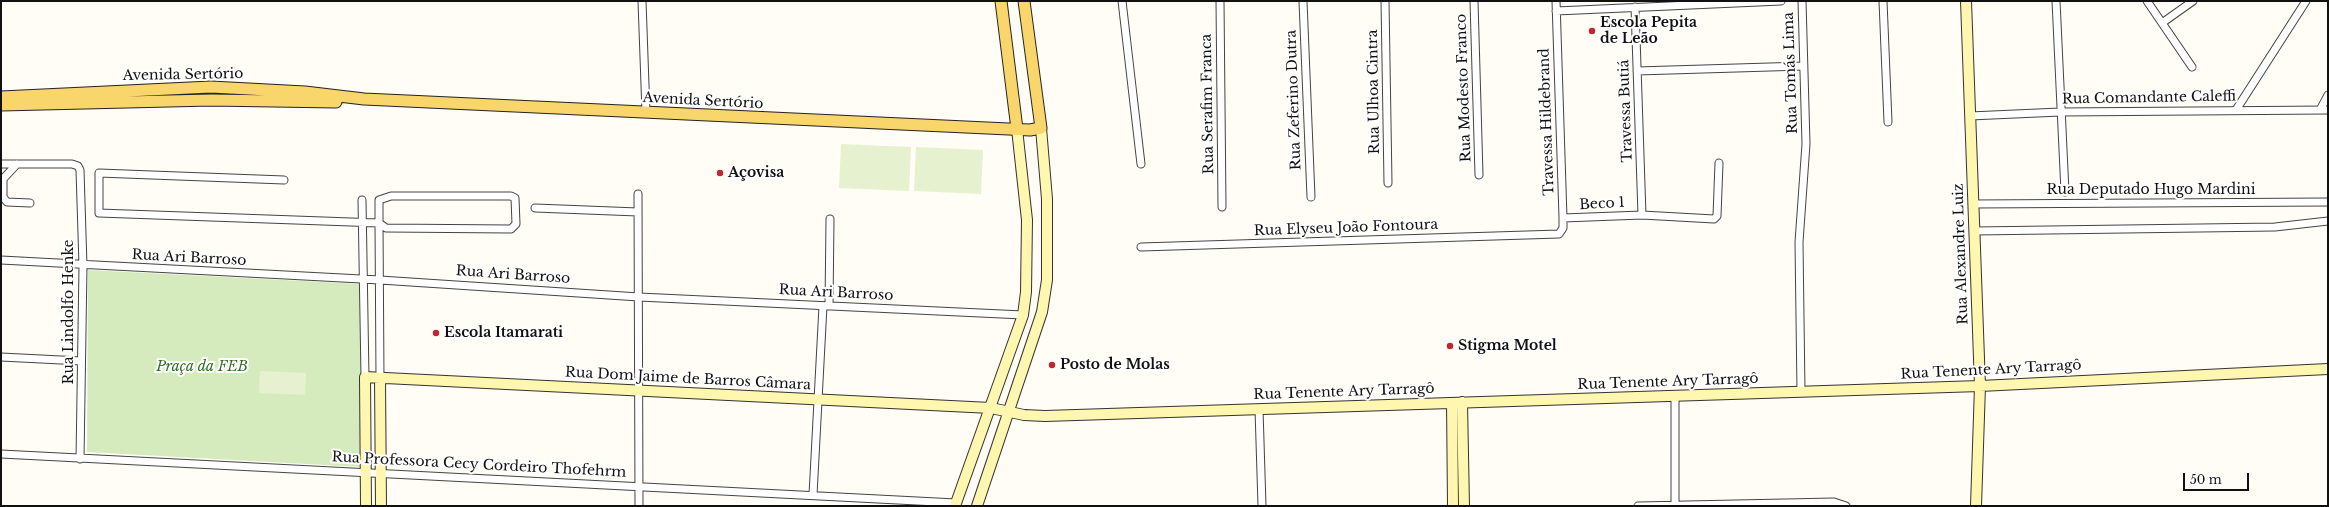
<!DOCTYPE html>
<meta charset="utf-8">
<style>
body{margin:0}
#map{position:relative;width:2329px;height:507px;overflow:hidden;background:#fffdf5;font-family:"Libre Baskerville",serif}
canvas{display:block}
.frame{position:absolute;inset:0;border:2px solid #111;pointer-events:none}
.scale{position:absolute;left:2183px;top:473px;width:66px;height:18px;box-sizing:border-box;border:2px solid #111;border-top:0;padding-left:5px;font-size:12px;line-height:14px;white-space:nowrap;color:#111;-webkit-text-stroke:3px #fff;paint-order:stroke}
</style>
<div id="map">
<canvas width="2329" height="507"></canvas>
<div class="frame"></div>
<div class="scale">50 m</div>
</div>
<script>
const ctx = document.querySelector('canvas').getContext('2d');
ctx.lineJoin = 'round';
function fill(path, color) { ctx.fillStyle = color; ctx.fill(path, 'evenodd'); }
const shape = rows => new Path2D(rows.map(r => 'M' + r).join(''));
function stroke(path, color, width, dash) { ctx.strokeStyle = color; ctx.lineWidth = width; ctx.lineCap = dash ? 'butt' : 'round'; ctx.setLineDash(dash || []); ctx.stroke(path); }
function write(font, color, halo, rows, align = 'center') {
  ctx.font = font + ' "Libre Baskerville",serif'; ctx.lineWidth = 4; ctx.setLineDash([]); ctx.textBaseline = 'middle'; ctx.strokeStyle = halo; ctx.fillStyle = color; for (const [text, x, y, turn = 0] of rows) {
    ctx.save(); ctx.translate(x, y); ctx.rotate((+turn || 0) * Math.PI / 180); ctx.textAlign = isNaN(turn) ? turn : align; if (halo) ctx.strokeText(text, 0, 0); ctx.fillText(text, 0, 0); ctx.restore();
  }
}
fill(shape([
 [88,270,362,284,361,467,87,452]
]), '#d5ebbd');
fill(shape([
 [841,144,911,147,909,191,839,188],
 [916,147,983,150,981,194,914,191],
 [260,371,306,373,305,395,259,393]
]), '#e6f2cf');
const street = shape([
 [642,1,646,113],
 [1122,1,1141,164],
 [1220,1,1222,207],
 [1303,1,1311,197],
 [1385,1,1388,183],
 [1474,1,1479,175],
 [1883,1,1888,122],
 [2056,1,2065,192],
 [2147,1,2192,67],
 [1635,7,1642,215],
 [1556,11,1781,1],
 [2162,23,2193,1],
 [1637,71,1803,66],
 [2236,110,2306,1],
 [2320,110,2328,95],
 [1970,116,2060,112,2328,110],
 [1,164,72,164,78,166,80,170,83,266,80,459],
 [17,164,3,179,3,197,7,202,30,203],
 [284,180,99,173,99,213,379,223,386,228,511,229,516,224,515,198,511,196,391,196,379,200,379,223,380,378],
 [638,194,639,506],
 [362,200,365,377],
 [1973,204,2328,202],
 [535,208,638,212],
 [1563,218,1642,215,1714,219,1717,216,1719,163],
 [1974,231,2275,227,2328,221],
 [1141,247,1559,234,1563,228,1563,218,1556,1],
 [1,260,380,280,639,297,1023,315],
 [829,306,830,219],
 [1,357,81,361],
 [1801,392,1799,242,1806,144,1802,1],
 [1675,395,1675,506],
 [1259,409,1262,506],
 [1,454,956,503],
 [813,495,823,306],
 [1638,506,1834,502,1846,506]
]);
const secondary = shape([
 [1966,1,1980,386,1976,506],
 [380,378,381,506],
 [1462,402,1464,506],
 [1452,403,1453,506],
 [366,506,365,377,991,408,1024,415,1045,416,1980,386,2328,369],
 [955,506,1023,315,1026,292,1027,220,1017,129],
 [977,506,1042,312,1047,280,1047,199,1041,128]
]);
const primary = shape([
 [1001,1,1017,129],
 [1,97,211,87,305,92,364,99,1030,130,1041,128,1024,1],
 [1,105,211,100,336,102]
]);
stroke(street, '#444', 9);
stroke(secondary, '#333', 12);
stroke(primary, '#222', 13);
stroke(street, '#fff', 7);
stroke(secondary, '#fff6b0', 10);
stroke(primary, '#f9d66b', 11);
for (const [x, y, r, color] of [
 [1592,31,4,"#c4262e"],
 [720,173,4,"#c4262e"],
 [436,333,4,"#c4262e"],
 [1450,346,4,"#c4262e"],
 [1052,365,4,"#c4262e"]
]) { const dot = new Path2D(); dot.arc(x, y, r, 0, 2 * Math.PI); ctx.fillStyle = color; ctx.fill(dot); stroke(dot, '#fff', 1.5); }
write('bold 14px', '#111', '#fff', [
 ["Escola Pepita",1600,23],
 ["de Leão",1600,39],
 ["Açovisa",728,173],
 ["Escola Itamarati",444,333],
 ["Stigma Motel",1458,346],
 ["Posto de Molas",1060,365]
], 'left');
write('14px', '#111', '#fff', [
 ["Rua Tomás Lima",1791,73,-92],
 ["Avenida Sertório",183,75,-1],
 ["Rua Modesto Franco",1464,88,-92],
 ["Rua Ulhoa Cintra",1374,92,-91],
 ["Rua Comandante Caleffi",2149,98,-1],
 ["Rua Zeferino Dutra",1294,100,-92],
 ["Avenida Sertório",703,101,3],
 ["Rua Serafim Franca",1208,104,-91],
 ["Travessa Butiá",1626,111,-92],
 ["Travessa Hildebrand",1547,122,-92],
 ["Rua Deputado Hugo Mardini",2151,190],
 ["Beco 1",1602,204,-3],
 ["Rua Elyseu João Fontoura",1346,228,-2],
 ["Rua Alexandre Luiz",1961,254,-92],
 ["Rua Ari Barroso",189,258,3],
 ["Rua Ari Barroso",513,275,4],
 ["Rua Ari Barroso",836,293,3],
 ["Rua Lindolfo Henke",69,312,-90],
 ["Rua Tenente Ary Tarragô",1991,370,-3],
 ["Rua Dom Jaime de Barros Câmara",688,379,3],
 ["Rua Tenente Ary Tarragô",1668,382,-2],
 ["Rua Tenente Ary Tarragô",1344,392,-2],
 ["Rua Professora Cecy Cordeiro Thofehrm",479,465,3]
]);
write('italic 14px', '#2f6b1f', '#fff', [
 ["Praça da FEB",202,367]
]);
</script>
